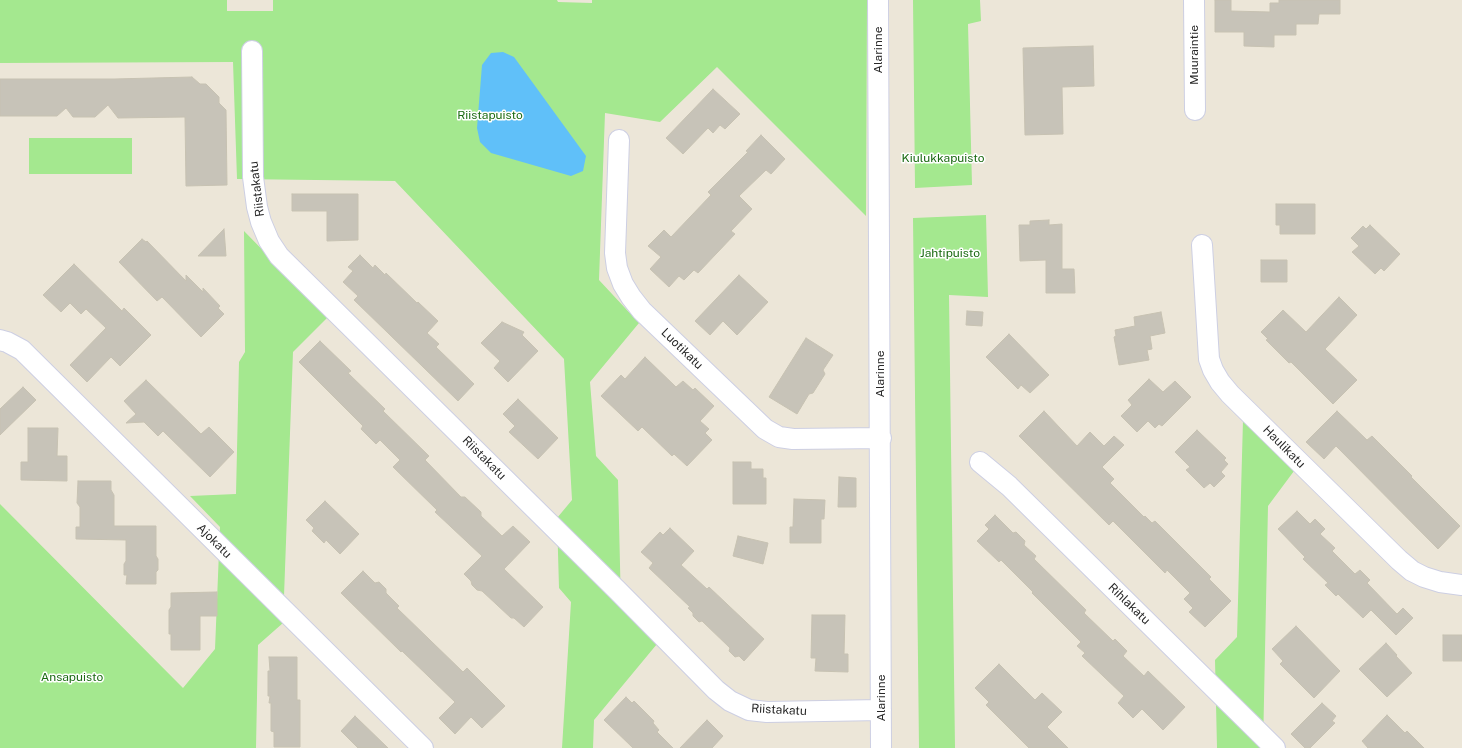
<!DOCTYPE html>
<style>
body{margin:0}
canvas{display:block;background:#ece6d8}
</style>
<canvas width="1462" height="748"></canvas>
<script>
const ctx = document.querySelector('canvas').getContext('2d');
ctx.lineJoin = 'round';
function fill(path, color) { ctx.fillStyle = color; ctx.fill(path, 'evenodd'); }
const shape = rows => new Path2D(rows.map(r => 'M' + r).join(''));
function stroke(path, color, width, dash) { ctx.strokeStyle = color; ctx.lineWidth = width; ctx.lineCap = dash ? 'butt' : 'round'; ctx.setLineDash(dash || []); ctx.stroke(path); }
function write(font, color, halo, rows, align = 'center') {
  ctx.font = font + ' "Public Sans",sans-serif'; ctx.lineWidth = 3; ctx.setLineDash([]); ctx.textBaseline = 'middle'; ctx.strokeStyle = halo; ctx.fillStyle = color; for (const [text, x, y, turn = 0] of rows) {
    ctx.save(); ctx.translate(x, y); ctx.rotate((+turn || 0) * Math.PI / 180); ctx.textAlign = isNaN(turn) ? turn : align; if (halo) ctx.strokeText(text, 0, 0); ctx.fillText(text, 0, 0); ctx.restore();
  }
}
fill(shape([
 [0,0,227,0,227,11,273,11,273,0,557,0,558,2,592,3,592,0,867,0,866,216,717,67,660,122,605,113,599,280,639,323,590,382,596,456,618,480,621,607,657,644,594,720,593,748,562,748,571,602,559,588,557,518,572,500,564,359,395,181,237,179,233,62,0,63],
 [913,0,980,0,981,21,968,24,972,185,915,188],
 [29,138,132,138,132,174,29,174],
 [986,215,988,297,949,295,955,748,919,748,913,218],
 [244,231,328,317,293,352,283,623,258,645,256,748,0,748,0,504,183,688,215,649,220,527,190,496,236,494,239,362,245,352],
 [1243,420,1294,471,1268,506,1263,748,1217,748,1215,660,1237,637]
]), '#a4e88f');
fill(shape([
 [503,52,514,57,586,156,583,171,571,176,491,153,480,142,477,128,482,65,491,53]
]), '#60c0f9');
const building = shape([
 [1215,0,1231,0,1231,11,1270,12,1270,3,1279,3,1279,0,1340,0,1340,14,1319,14,1318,24,1296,24,1296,35,1274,35,1274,47,1244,46,1244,32,1215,32,1215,0],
 [1093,46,1094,86,1062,87,1063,134,1025,135,1023,48,1093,46],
 [192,77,200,84,206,84,219,97,219,103,226,110,227,185,186,186,185,117,118,118,108,105,95,117,73,117,66,108,57,116,0,116,0,79,114,79,192,77],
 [713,89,740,114,725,129,720,125,713,133,708,128,683,154,666,138,713,89],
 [761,135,785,159,771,174,766,170,739,196,752,209,731,231,735,234,698,273,694,270,684,280,679,276,669,287,650,269,661,257,648,246,664,230,671,237,711,195,708,192,748,152,746,151,761,135],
 [292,194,358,194,358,240,327,241,327,211,292,211,292,194],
 [1276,204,1315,204,1315,234,1280,234,1280,225,1276,225,1276,204],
 [1049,220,1049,225,1062,224,1062,269,1074,269,1075,293,1046,293,1046,260,1020,261,1019,225,1030,225,1030,221,1049,220],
 [1370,225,1400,254,1384,271,1381,268,1375,274,1352,252,1359,246,1351,238,1363,226,1366,229,1370,225],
 [224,229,226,256,198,256,224,229],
 [142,239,146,242,147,241,186,281,186,275,203,292,203,288,220,306,218,308,224,314,201,337,162,297,157,301,119,262,142,239],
 [360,255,373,268,375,265,385,275,386,273,417,303,418,302,438,321,427,333,439,344,436,347,474,384,458,401,354,300,358,296,343,282,353,271,348,267,360,255],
 [1261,260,1287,260,1287,282,1261,282,1261,260],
 [74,264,122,311,124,308,151,335,120,366,111,357,87,382,70,365,106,328,86,309,81,314,70,303,61,312,43,295,74,264],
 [739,275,768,302,737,335,723,321,710,335,695,321,739,275],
 [1339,297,1357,315,1325,349,1357,380,1333,404,1291,362,1289,363,1266,340,1268,339,1261,332,1283,310,1306,332,1339,297],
 [967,311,983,312,982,326,966,325,967,311],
 [1161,312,1165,333,1150,336,1152,349,1147,350,1149,360,1119,365,1114,337,1116,336,1115,330,1135,326,1134,317,1161,312],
 [502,322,524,332,522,335,538,351,508,382,494,368,500,361,481,343,502,322],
 [1009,334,1049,375,1030,393,1021,385,1018,389,986,357,1009,334],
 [806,338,833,355,823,370,825,374,813,393,809,394,797,414,769,397,806,338],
 [320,341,351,371,348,373,385,409,383,411,429,456,425,460,461,497,465,497,481,512,481,516,502,536,513,526,530,542,504,569,543,607,524,627,514,618,511,618,482,591,477,590,472,585,471,581,464,574,482,556,435,512,437,510,393,467,400,460,380,440,376,444,361,429,363,426,299,362,320,341],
 [645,357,676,387,683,381,693,390,695,388,714,406,700,421,709,429,705,433,712,440,687,466,674,454,672,456,642,427,638,431,601,396,621,375,625,379,645,357],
 [1149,379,1163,392,1175,381,1191,397,1162,426,1159,424,1155,428,1148,421,1137,432,1121,416,1132,405,1128,400,1149,379],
 [146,380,201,434,209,427,234,452,210,477,163,431,158,436,144,422,126,423,136,414,124,401,146,380],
 [23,387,36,400,0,435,0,409,23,387],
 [518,399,558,438,538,459,509,432,515,426,503,414,518,399],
 [1044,411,1077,446,1090,432,1104,446,1114,436,1124,445,1102,467,1114,479,1110,483,1144,517,1145,516,1152,523,1155,521,1211,577,1209,579,1231,601,1205,627,1189,612,1193,608,1184,599,1190,593,1167,570,1165,573,1113,521,1109,525,1019,436,1044,411],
 [1337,411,1367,440,1372,436,1412,476,1411,477,1460,526,1438,549,1336,446,1324,459,1306,442,1337,411],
 [28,428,58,428,57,456,67,456,67,481,21,480,21,462,28,462,28,428],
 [1197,430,1226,458,1224,460,1228,464,1221,472,1225,476,1214,487,1210,483,1204,488,1186,470,1190,467,1175,452,1197,430],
 [733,462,751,462,751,469,763,469,763,478,766,478,766,504,733,504,733,462],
 [839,477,856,478,856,507,838,507,839,477],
 [78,481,111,481,111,490,114,495,114,526,156,526,156,556,158,559,158,570,156,572,156,584,126,584,127,575,124,575,124,564,126,561,126,540,76,539,76,527,80,527,80,507,77,503,78,481],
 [794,499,825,500,824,519,821,519,821,543,790,543,790,527,793,527,794,499],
 [325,501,359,534,340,554,326,540,324,543,312,531,314,528,306,520,325,501],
 [1297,511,1310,524,1315,519,1325,529,1320,534,1335,548,1332,551,1355,574,1360,570,1370,580,1367,583,1397,614,1403,608,1413,618,1396,635,1371,610,1363,618,1338,594,1336,596,1325,585,1328,583,1303,559,1305,557,1278,529,1297,511],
 [995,515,1013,533,1016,532,1025,541,1024,545,1036,556,1034,559,1086,610,1084,613,1113,641,1115,639,1127,651,1123,656,1144,676,1148,671,1185,707,1163,730,1142,709,1133,718,1118,703,1124,696,1082,656,1085,653,1077,646,1081,642,1032,593,1033,592,1001,560,999,562,977,541,989,529,985,525,995,515],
 [670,528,694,551,681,565,707,589,709,587,764,639,744,661,739,656,735,657,729,651,730,648,702,621,699,622,693,616,693,613,688,608,690,607,649,568,653,563,641,552,660,532,663,535,670,528],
 [738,536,768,543,763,564,733,556,738,536],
 [363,571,375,583,379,582,386,589,386,593,399,606,397,608,463,672,467,668,505,706,482,728,471,717,455,734,439,718,455,702,402,651,401,652,341,593,363,571],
 [217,592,217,616,200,616,200,650,171,650,171,634,169,634,169,610,171,607,171,593,217,592],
 [812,615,845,615,844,654,848,654,848,672,815,671,816,658,811,658,812,615],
 [1296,626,1340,671,1314,698,1280,664,1283,661,1272,649,1296,626],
 [1443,635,1462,635,1462,661,1443,661,1443,635],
 [1386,643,1397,655,1396,656,1412,673,1387,697,1359,669,1386,643],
 [269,657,297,657,297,700,300,700,300,747,274,747,274,732,271,731,271,703,269,703,270,696,268,696,268,671,270,671,269,657],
 [999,664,1035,700,1042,693,1062,712,1047,727,1068,748,1029,748,986,705,989,702,975,688,999,664],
 [626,697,632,703,634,701,654,721,653,723,659,730,657,732,673,748,633,748,604,720,626,697],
 [1322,703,1336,716,1332,721,1335,723,1310,748,1305,748,1291,734,1322,703],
 [1387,715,1405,733,1407,731,1424,748,1368,748,1362,741,1387,715],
 [355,716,388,748,358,748,341,731,355,716],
 [707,720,723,736,712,748,680,748,707,720]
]);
fill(building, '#c7c3b8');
stroke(building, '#c7c2b2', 1);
const minor = shape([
 [878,0,881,748],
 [1194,0,1195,110],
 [252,51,253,177,257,207,261,222,269,241,279,256,617,590,716,690,730,701,749,710,767,712,881,710],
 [619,140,615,253,617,268,623,284,631,297,642,311,765,429,779,437,793,439,881,438],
 [1202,245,1209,359,1213,370,1220,382,1230,394,1399,560,1412,571,1424,577,1440,582,1462,585],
 [0,340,7,342,22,350,423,748],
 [980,462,1009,486,1275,748]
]);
stroke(minor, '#cdcfe3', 22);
stroke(minor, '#fff', 20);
write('12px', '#282828', '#fff', [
 ["Alarinne",878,50,-90],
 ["Muuraintie",1194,55,-90],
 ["Riistakatu",257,189,-97],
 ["Luotikatu",682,349,44],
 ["Alarinne",880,374,-90],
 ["Haulikatu",1284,447,45],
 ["Riistakatu",484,458,45],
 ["Ajokatu",214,541,45],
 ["Rihlakatu",1129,604,44],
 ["Alarinne",881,698,-90],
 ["Riistakatu",779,710,3]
]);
write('12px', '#1b6b13', '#fff', [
 ["Riistapuisto",490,115],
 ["Kiulukkapuisto",943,158],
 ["Jahtipuisto",950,253],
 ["Ansapuisto",72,677]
]);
</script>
